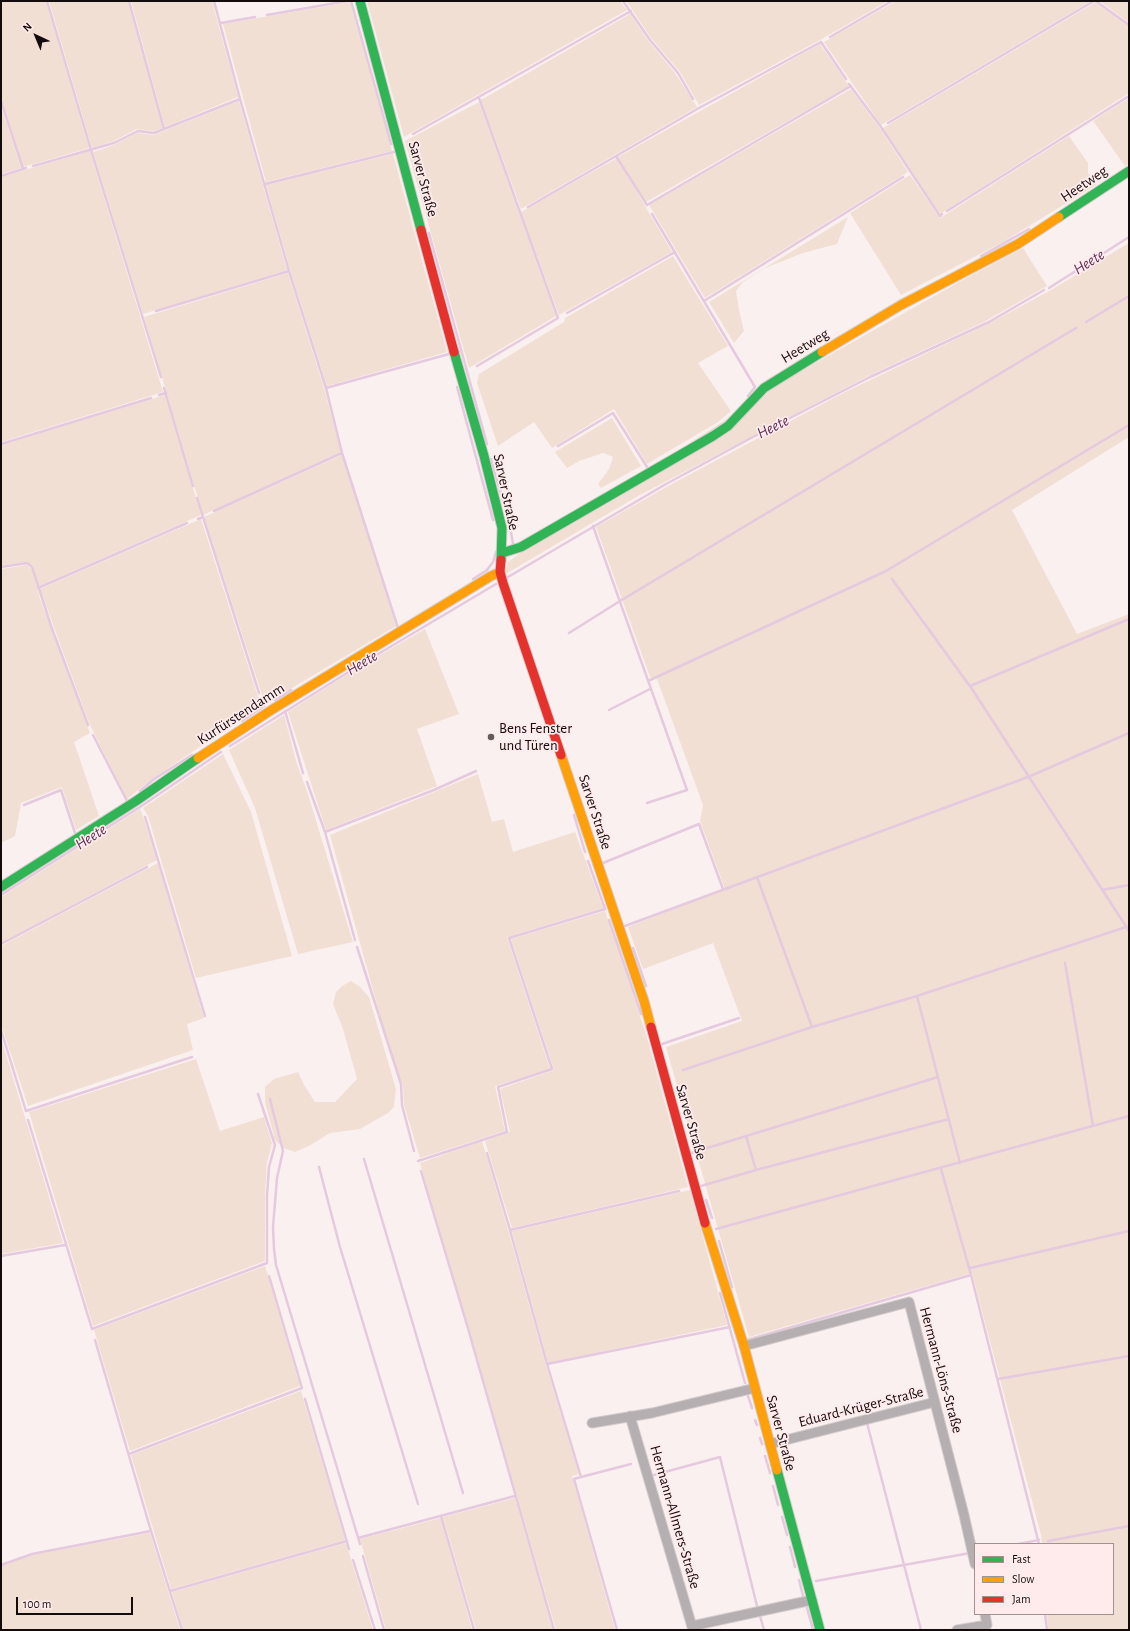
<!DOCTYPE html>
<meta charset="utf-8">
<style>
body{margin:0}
#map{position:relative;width:1130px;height:1631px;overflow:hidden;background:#faf0f0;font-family:"Alegreya Sans",sans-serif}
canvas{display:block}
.frame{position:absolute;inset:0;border:2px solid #140c0c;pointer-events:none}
.legend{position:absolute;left:974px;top:1543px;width:140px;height:72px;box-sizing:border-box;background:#ffebeb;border:1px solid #a19292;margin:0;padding:5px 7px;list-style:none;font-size:12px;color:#140c0c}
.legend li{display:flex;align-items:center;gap:8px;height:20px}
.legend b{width:20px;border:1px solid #a19292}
.north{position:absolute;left:16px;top:16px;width:40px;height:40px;-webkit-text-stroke:3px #ffebeb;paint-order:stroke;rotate:316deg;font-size:11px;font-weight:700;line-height:16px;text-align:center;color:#140c0c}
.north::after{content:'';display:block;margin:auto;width:14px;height:18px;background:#140c0c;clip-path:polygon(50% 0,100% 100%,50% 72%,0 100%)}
.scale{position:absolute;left:16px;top:1597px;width:117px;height:18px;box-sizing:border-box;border:2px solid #140c0c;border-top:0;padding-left:5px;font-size:12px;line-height:14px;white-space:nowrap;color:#140c0c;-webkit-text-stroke:3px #ffebeb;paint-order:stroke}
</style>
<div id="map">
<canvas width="1130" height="1631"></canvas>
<div class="frame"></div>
<ul class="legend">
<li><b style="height:5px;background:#30b455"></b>Fast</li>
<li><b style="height:5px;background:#ff9f0a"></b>Slow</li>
<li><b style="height:5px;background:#e5322d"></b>Jam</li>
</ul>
<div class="north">N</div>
<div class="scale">100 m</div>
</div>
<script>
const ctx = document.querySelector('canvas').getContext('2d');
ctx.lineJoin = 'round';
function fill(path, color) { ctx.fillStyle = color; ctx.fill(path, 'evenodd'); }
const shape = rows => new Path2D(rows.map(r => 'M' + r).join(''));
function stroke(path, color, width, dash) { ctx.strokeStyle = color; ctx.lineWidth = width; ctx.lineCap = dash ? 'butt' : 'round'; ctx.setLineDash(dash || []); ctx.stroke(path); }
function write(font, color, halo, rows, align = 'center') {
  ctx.font = font + ' "Alegreya Sans",sans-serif'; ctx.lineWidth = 3.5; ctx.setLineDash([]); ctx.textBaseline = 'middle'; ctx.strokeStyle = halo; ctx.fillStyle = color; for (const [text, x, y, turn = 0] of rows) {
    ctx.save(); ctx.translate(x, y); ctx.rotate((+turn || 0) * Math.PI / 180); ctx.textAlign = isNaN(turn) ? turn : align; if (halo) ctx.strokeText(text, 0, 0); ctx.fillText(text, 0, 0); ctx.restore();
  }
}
fill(shape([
 [1,1,46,1,89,148,23,167,1,97],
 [49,1,128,1,163,128,154,131,137,129,114,141,92,148],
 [131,1,212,1,238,97,165,127],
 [367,1,620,1,627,10,404,137],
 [629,1,888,1,820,40,699,105,680,72,651,38,627,2],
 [896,1,1091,1,881,125,824,42],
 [1100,1,1129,1,1129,23],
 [350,2,392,151,266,182,223,24],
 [1096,2,1129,26,1129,93,940,214,883,128],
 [630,14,647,39,675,73,697,107,521,209,481,100],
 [820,44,849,86,646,202,618,157],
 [851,89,881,130,908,172,705,298,649,205],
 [1129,98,1129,163,1125,166,1093,121],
 [239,101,287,270,143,314,93,152,114,145,137,133,154,135],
 [479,102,556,316,469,368,405,141],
 [1,106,21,168,1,174],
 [1069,136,1088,163,1088,173,1096,185,1003,242,901,295,850,213,910,175,940,218],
 [90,151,163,392,1,442,1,177],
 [393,154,447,352,327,386,290,269,266,185],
 [617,158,672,252,559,315,521,212],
 [848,217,837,244,803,253,765,268,743,282,736,291,739,310,744,331,734,343,709,302],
 [1129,243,1129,437,1012,510,1077,634,1129,614,1129,1630,1048,1630,1047,1614,1113,1614,1113,1544,1042,1544,1041,1535,972,1273,749,1337,666,1047,742,1021,713,943,643,969,628,927,725,889,700,821,703,805,657,679,650,677,596,527,668,486,845,392,986,325,1051,290],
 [1023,248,1047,286,984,322,872,374,638,496,504,575,508,562,519,554,796,374,959,282],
 [673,256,728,346,698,363,731,411,718,422,647,464,614,409,552,448,534,422,498,446,477,383,479,374,564,322,565,318],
 [288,273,324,388,341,452,203,515,144,317],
 [165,395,201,515,39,586,33,566,26,562,1,566,1,445],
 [612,418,641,466,601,488,598,484,609,469,613,457,603,453,579,461,567,468,555,452],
 [342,455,396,626,265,704,204,517],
 [201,519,261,706,152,779,127,799,89,723,40,589],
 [27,565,32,570,41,602,90,733,74,742,99,816,76,830,62,787,21,803,15,836,1,843,1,569],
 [425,629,459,714,417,729,437,786,326,830,288,712,356,669],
 [284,715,297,764,307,791,353,942,298,954,255,808,229,750],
 [223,754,251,812,292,956,196,978,148,816,143,808],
 [478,774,492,822,504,819,513,852,575,832,603,908,507,937,550,1069,495,1086,505,1131,420,1158,404,1105,403,1085,388,1044,330,835],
 [140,809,143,816,157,860,1,943,1,897],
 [158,863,204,1018,187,1024,193,1050,28,1106,1,1024,1,946],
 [605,911,646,1034,688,1187,512,1228,485,1141,510,1132,500,1089,554,1070,511,939],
 [351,981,360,987,369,997,396,1089,394,1107,388,1113,360,1129,330,1133,309,1146,295,1152,283,1148,275,1140,265,1102,265,1087,274,1079,298,1072,304,1085,315,1102,335,1102,357,1079,343,1029,333,1004,336,992,342,986],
 [1,1038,63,1243,1,1254],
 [196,1059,220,1131,264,1117,272,1143,267,1163,265,1195,265,1261,93,1326,29,1112],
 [482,1141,509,1233,546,1366,579,1474,572,1476,615,1630,556,1630,420,1163],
 [690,1190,727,1325,548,1363,512,1231],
 [265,1266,300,1386,130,1451,94,1330],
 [301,1391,345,1540,171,1589,131,1455],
 [515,1498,553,1630,476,1630,443,1517],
 [441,1518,472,1630,386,1630,360,1539],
 [150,1533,180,1630,1,1630,1,1566,32,1555],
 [346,1543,373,1630,183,1630,172,1592]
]), '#f1dfd4');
stroke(shape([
 [47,1,91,150,161,377],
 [129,1,164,129],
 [214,1,240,99,289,271,326,388,342,453,398,628],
 [351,1,391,144],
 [623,1,650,40,678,73,693,99],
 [1096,1,1129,25],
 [267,15,347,1],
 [221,23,255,17],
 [830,37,892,1],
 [849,84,881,127,940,216,942,214],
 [1,101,23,169],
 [888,123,1094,1],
 [413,134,631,11],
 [616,156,647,205,851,86],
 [33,166,114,143,138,131,154,133,240,99],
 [1,176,26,168],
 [265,184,394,152],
 [528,207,699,108,821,42,846,79],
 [947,211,1129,96],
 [652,214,755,387,748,396],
 [429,233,487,444],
 [981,256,1029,229],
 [1049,288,1129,237],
 [704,301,903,177],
 [156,311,289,271],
 [567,313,675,252],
 [1086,322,1129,296],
 [477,366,558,318,479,98],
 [457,387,493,520],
 [164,388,193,486],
 [326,388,449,354],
 [159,395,166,393],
 [1,444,151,398],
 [558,446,613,413,647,467],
 [491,459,509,522],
 [197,498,259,693],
 [214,511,342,453],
 [198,519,203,517],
 [593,526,687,790,647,803],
 [510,527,513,544],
 [1,567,27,563,32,567,51,626,88,725],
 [508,577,666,484,751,438,870,377,989,322,1044,290],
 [473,579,487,570,493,562,496,552],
 [892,579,972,689,1129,931],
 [38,588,187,523],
 [569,633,620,601,1076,328],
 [648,681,886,571,1129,425],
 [970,686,1129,619],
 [275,700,291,690],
 [609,710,650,689],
 [285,711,303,773],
 [242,721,264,706],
 [93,735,127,801],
 [230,746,363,663,496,584],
 [307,782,325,832,355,940],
 [140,791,154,779,192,755],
 [24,805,61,790,75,833],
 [574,815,585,852],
 [145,817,205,1016],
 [325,832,434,790,476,771],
 [603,863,699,824,723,889],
 [757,877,812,1027],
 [1102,890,1129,885],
 [1,895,140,807,221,752],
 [609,920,641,1014],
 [625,926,1028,777,1129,733],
 [1,944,147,867],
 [357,947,401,1084,402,1105,414,1151],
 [633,948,646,986],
 [1065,963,1093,1126],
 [917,996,960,1163],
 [1,1030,26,1111,192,1057],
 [662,1044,739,1018],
 [683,1070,812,1027,917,996,1126,927],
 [270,1099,283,1151,277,1178,273,1227,274,1249,276,1265,360,1544],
 [28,1120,92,1329,267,1263,267,1196,269,1167,275,1145,258,1094],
 [746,1136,756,1170],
 [487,1153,510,1230,547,1364,581,1477,574,1479,617,1630],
 [691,1153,938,1077],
 [364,1159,463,1493],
 [418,1161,507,1132,498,1087,552,1069,509,938,605,909,588,861],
 [319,1167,340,1247,418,1504],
 [421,1171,467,1325,554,1630],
 [701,1186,756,1170,949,1119],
 [706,1200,712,1218],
 [716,1229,1129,1116],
 [510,1230,679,1191],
 [719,1241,732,1287],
 [1,1256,65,1245],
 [970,1268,1129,1231],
 [971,1275,1039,1544],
 [720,1293,745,1383],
 [95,1340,151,1531,182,1630],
 [747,1340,971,1275,941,1169],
 [547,1364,730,1327],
 [998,1379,1129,1356],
 [748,1396,752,1408],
 [305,1399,349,1549],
 [755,1420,757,1425],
 [867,1423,921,1630],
 [760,1438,762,1444],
 [129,1454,302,1388,269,1276],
 [765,1456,770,1473],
 [654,1475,720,1457,757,1606],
 [581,1477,631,1464],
 [773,1486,778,1505],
 [441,1516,474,1630],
 [782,1517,787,1535],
 [358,1538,515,1496],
 [1048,1541,1129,1526],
 [1018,1544,1039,1540],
 [790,1547,795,1567],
 [363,1556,384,1630],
 [353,1560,375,1630],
 [1,1565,32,1554,151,1531],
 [799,1580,803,1596],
 [816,1581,970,1553],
 [170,1591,347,1541],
 [807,1608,813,1630],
 [1045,1614,1047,1630],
 [760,1616,764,1630]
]), '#e5c9de', 2.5);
const street = shape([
 [744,1346,909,1302,964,1515,975,1564],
 [630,1416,693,1630],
 [592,1423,652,1413,755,1388],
 [770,1444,935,1402],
 [692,1626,812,1600],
 [957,1630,987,1625,985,1614]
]);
const fast = shape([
 [360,1,421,230],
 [1059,217,1129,171],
 [454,352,484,456,502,528,501,560],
 [502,553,521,547,713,436,728,426,764,388,822,352],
 [1,887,136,801,198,758],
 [777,1470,820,1630]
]);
const slow = shape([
 [822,352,901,305,1018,244,1059,217],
 [561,755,644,1001,651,1027],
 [198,758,273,709,491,576,500,572],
 [705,1223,744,1346,777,1470]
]);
const jam = shape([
 [421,230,454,352],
 [501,560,500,572,503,583,561,755],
 [651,1027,705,1223]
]);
stroke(street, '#d4cccc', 11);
stroke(fast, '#d4cccc', 11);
stroke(slow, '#d4cccc', 11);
stroke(jam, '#d4cccc', 11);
stroke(street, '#b6afb1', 9);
stroke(fast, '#30b455', 9);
stroke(slow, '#ff9f0a', 9);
stroke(jam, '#e5322d', 9);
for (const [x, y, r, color] of [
 [491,737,4,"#645c5c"]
]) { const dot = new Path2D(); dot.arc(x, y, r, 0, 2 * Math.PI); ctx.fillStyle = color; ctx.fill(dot); stroke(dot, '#ffebeb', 1.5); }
write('15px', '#140c0c', '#ffebeb', [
 ["Sarver Straße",423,179,75],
 ["Heetweg",1084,184,-34],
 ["Heetweg",805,346,-31],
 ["Sarver Straße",506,492,78],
 ["Kurfürstendamm",241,714,-33],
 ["Sarver Straße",595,812,72],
 ["Sarver Straße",691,1122,74],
 ["Hermann-Löns-Straße",941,1370,75],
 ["Eduard-Krüger-Straße",861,1407,-14],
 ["Sarver Straße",781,1433,75],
 ["Hermann-Allmers-Straße",675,1517,74]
]);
write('15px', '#140c0c', '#ffebeb', [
 ["Bens Fenster",499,728],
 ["und Türen",499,745]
], 'left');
write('italic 16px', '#5b2e57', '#ffebeb', [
 ["Heete",1089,262,-32],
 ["Heete",773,427,-27],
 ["Heete",362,663,-31],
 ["Heete",91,837,-33]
]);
</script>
